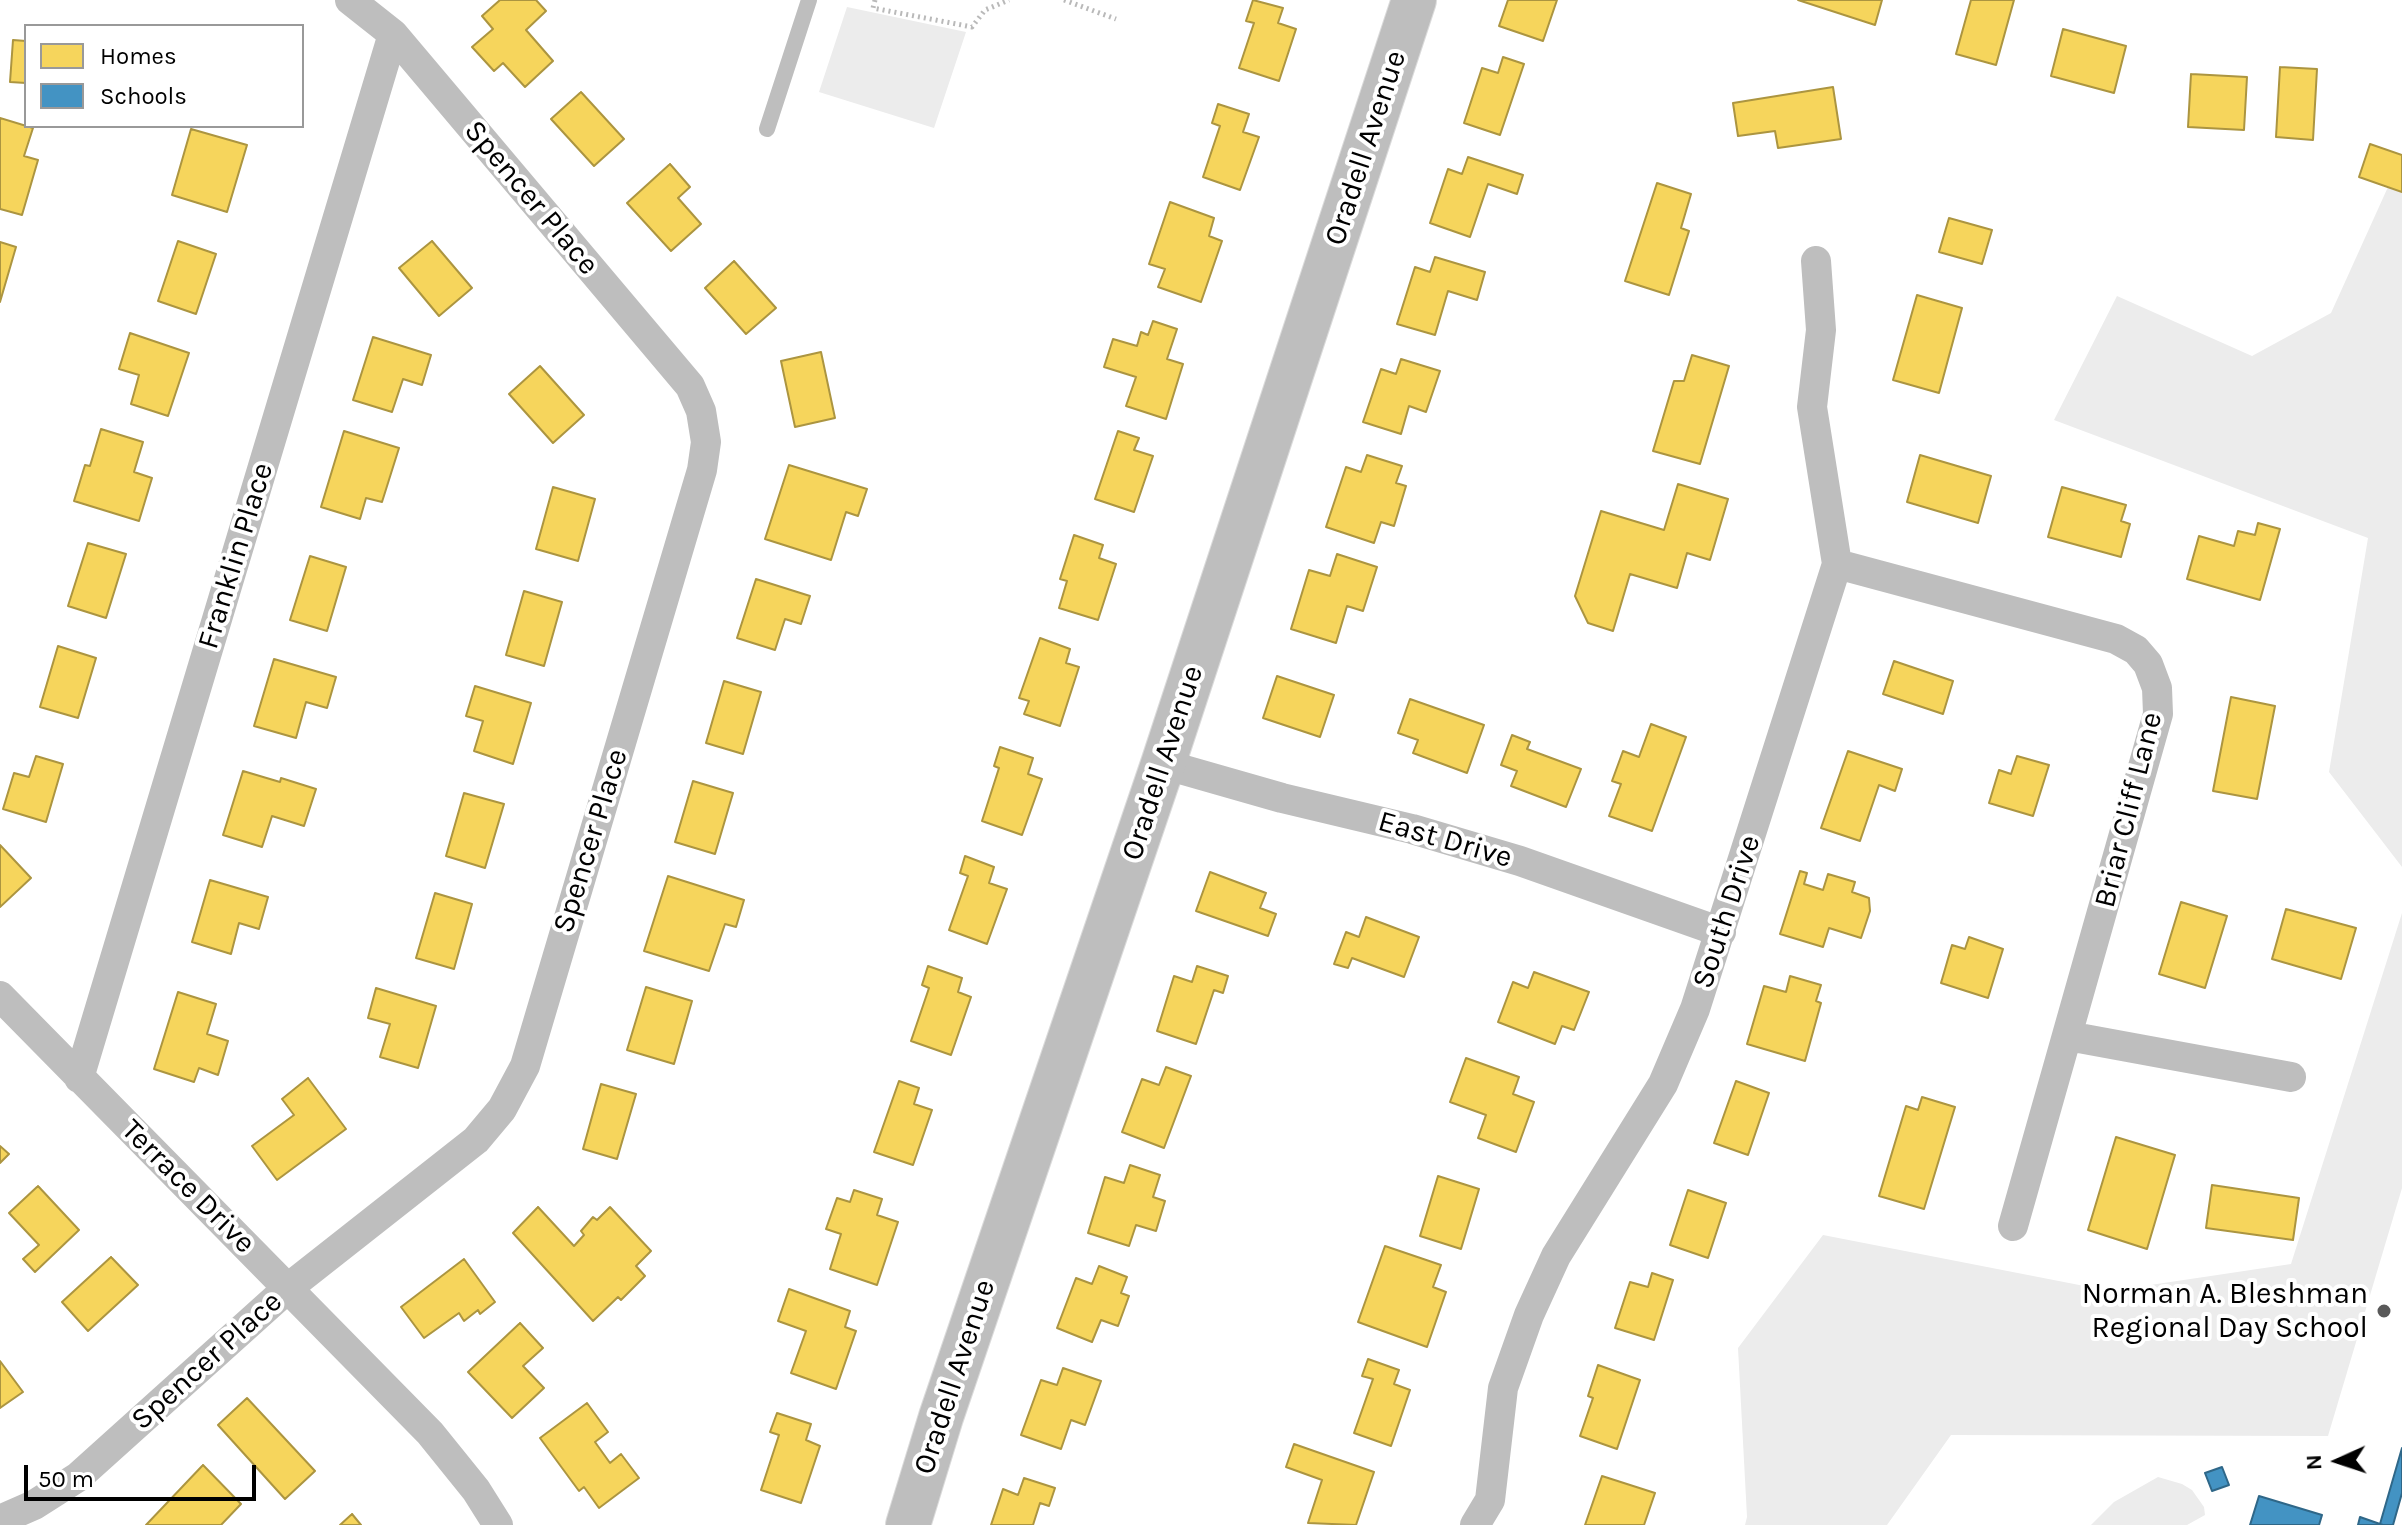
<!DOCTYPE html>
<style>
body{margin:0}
#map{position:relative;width:2402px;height:1525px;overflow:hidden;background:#fff;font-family:Karla,sans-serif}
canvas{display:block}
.legend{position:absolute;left:24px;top:24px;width:280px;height:104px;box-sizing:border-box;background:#fff;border:2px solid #999;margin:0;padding:10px 14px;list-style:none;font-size:24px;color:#000}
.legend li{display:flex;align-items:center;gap:16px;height:40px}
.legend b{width:40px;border:2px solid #999}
.north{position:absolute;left:2298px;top:1421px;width:80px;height:80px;-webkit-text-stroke:6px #fff;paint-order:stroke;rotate:267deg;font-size:22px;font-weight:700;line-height:32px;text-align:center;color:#000}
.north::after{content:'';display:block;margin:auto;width:28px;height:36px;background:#000;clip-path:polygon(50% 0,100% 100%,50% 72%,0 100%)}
.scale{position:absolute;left:24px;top:1465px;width:232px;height:36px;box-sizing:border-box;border:4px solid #000;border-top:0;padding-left:10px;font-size:24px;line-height:28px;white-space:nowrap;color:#000;-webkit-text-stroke:6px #fff;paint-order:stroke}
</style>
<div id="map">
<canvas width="2402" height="1525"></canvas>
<ul class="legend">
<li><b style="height:22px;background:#f6d55c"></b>Homes</li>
<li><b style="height:22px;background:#4393c3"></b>Schools</li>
</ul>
<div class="north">N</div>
<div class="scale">50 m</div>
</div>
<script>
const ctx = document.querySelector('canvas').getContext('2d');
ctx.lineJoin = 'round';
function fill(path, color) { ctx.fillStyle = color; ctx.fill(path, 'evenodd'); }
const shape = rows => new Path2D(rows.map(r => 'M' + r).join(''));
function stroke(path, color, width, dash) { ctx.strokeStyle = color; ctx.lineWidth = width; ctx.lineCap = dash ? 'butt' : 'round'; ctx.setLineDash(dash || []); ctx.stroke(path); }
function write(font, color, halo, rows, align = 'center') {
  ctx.font = font + ' Karla,sans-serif'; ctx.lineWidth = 8; ctx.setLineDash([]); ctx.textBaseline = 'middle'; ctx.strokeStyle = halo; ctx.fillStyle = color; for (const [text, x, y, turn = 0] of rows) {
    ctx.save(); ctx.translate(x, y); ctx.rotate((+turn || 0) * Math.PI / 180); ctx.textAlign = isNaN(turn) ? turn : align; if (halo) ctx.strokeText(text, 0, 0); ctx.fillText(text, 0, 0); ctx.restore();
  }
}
fill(shape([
 [847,7,966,32,934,128,819,92],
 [2402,156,2402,867,2329,772,2368,538,2054,420,2117,296,2252,356,2331,313],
 [2402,913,2402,1188,2328,1436,1951,1435,1887,1525,1745,1525,1747,1517,1738,1348,1823,1235,2110,1291,2291,1264],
 [2158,1477,2182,1484,2192,1490,2204,1507,2205,1515,2187,1525,2091,1525,2114,1502]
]), '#ececec');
const homes = shape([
 [500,0,536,0,546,11,526,30,553,61,525,87,503,63,494,71,472,47,493,29,482,16,500,0],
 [1253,0,1283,8,1278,23,1296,29,1279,81,1239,68,1254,23,1246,21,1253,0],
 [1508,0,1557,0,1543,41,1499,26,1508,0],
 [1798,0,1882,0,1875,25,1798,0],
 [1971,0,2014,0,1996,65,1956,54,1971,0],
 [2063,29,2126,46,2114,93,2051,76,2063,29],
 [13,40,26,41,26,83,10,82,13,40],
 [1503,57,1524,64,1500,135,1464,123,1482,68,1498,73,1503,57],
 [2280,67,2317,69,2313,140,2276,137,2280,67],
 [2191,74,2247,77,2244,130,2188,127,2191,74],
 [1833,87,1841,139,1778,148,1775,131,1738,136,1733,103,1833,87],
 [581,92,624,139,594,166,551,119,581,92],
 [1218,104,1249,114,1243,132,1259,137,1240,190,1203,177,1220,126,1212,123,1218,104],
 [0,118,33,128,24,156,38,160,22,215,0,209,0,118],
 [191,129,247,145,227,212,172,195,191,129],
 [2370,144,2402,155,2402,192,2359,177,2370,144],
 [1468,157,1523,175,1517,194,1488,184,1470,237,1430,223,1448,169,1462,174,1468,157],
 [670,164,690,187,678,198,701,224,671,251,627,203,670,164],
 [1657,183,1691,194,1681,228,1689,231,1669,295,1625,281,1657,183],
 [1170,202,1214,218,1209,236,1222,241,1201,302,1158,287,1165,269,1149,264,1170,202],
 [1949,218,1992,230,1982,264,1939,252,1949,218],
 [178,241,216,254,196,314,158,301,178,241],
 [432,241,472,288,439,316,399,268,432,241],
 [0,242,16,247,0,302,0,242],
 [1435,257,1485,272,1477,300,1448,291,1435,335,1397,324,1415,267,1430,272,1435,257],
 [734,261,776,308,746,334,705,288,734,261],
 [1917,295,1962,308,1939,393,1893,380,1917,295],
 [1153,321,1177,329,1167,359,1183,364,1166,419,1126,406,1136,377,1104,367,1113,339,1137,346,1141,332,1148,335,1153,321],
 [130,333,189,353,168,416,131,404,139,375,119,369,130,333],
 [373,337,431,355,422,385,403,379,392,412,353,400,373,337],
 [821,352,835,418,795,427,781,361,821,352],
 [1692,355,1729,366,1700,464,1653,451,1674,381,1684,381,1692,355],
 [1401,359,1440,371,1426,412,1409,406,1401,434,1363,422,1381,369,1396,374,1401,359],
 [540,366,584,415,553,443,509,394,540,366],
 [101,429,143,442,134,472,152,478,139,521,74,501,85,465,90,466,101,429],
 [344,431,399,448,382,502,366,498,360,519,321,507,344,431],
 [1118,431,1139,438,1134,450,1153,456,1134,512,1095,499,1118,431],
 [1367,455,1402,466,1396,483,1406,486,1394,526,1381,522,1374,543,1326,527,1346,467,1361,472,1367,455],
 [1920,455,1991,476,1978,523,1907,502,1920,455],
 [789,465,867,489,858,516,846,512,831,560,765,539,789,465],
 [1678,484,1728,499,1710,560,1687,553,1677,588,1630,574,1613,631,1588,623,1575,596,1601,511,1664,530,1678,484],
 [553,487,595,499,578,561,536,549,553,487],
 [2062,487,2126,505,2121,521,2130,524,2121,557,2048,537,2062,487],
 [2258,523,2280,529,2260,600,2187,579,2199,536,2234,546,2238,531,2255,535,2258,523],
 [1074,535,1103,545,1099,558,1116,564,1098,620,1059,608,1067,581,1060,579,1074,535],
 [88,543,126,554,106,618,68,606,88,543],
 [1337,554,1377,567,1363,611,1347,606,1336,643,1291,629,1309,570,1330,576,1337,554],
 [310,556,346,567,327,631,290,620,310,556],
 [756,579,810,596,801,624,785,619,775,650,737,638,756,579],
 [524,591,562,602,544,666,506,655,524,591],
 [1040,638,1070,649,1066,663,1079,667,1060,726,1024,714,1029,701,1019,698,1040,638],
 [58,646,96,658,78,718,40,707,58,646],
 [274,659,336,677,327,708,306,702,296,738,254,726,274,659],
 [1894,661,1953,681,1943,714,1883,694,1894,661],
 [1277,676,1334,695,1320,737,1263,718,1277,676],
 [724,681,761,692,743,754,706,743,724,681],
 [475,686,531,703,513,764,474,751,483,721,466,716,475,686],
 [2231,697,2275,706,2257,799,2213,791,2231,697],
 [1410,699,1484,725,1467,773,1413,753,1418,740,1398,733,1410,699],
 [1651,724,1686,737,1652,831,1609,816,1621,784,1612,781,1623,751,1639,757,1651,724],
 [1512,735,1530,742,1527,749,1581,769,1566,807,1511,786,1517,771,1501,765,1512,735],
 [1000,747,1033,758,1028,774,1042,779,1022,835,982,821,999,768,994,766,1000,747],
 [1848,751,1902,769,1895,791,1879,785,1860,841,1821,828,1848,751],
 [36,756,63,764,46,822,3,809,14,773,29,777,36,756],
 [2017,756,2049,765,2033,816,1989,803,1999,770,2011,774,2017,756],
 [243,771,280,782,281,778,316,789,304,826,272,816,262,847,223,835,243,771],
 [693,781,733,793,715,854,675,842,693,781],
 [464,793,504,804,485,868,446,856,464,793],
 [0,845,31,878,0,907,0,845],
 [965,856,994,867,989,883,1007,889,987,944,949,930,968,876,960,873,965,856],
 [1800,871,1807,873,1804,884,1823,890,1828,874,1855,882,1852,892,1869,898,1870,911,1861,938,1829,928,1823,947,1780,934,1800,871],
 [1210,872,1266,893,1260,908,1276,914,1268,936,1196,911,1210,872],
 [668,876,744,900,736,927,725,924,709,971,644,951,668,876],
 [210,880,268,897,259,929,239,923,231,954,192,942,210,880],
 [435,893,472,904,454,969,416,958,435,893],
 [2181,902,2227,916,2205,988,2159,974,2181,902],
 [2286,909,2356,928,2341,979,2272,959,2286,909],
 [1366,917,1419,937,1404,977,1352,958,1348,968,1334,964,1346,932,1359,937,1366,917],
 [1969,937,2003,949,1988,998,1941,983,1952,945,1965,949,1969,937],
 [928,966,962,978,958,992,971,997,951,1055,911,1041,929,988,922,985,928,966],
 [1197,966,1228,976,1223,993,1214,990,1196,1044,1157,1031,1174,976,1192,982,1197,966],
 [1534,972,1589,992,1574,1030,1562,1026,1555,1044,1498,1022,1513,982,1528,988,1534,972],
 [1790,976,1821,985,1816,1001,1821,1003,1805,1061,1747,1044,1764,986,1786,992,1790,976],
 [646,987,692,1001,674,1064,627,1050,646,987],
 [376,988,436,1006,418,1068,380,1057,390,1024,368,1018,376,988],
 [178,992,216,1004,207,1034,228,1041,218,1075,199,1068,194,1082,154,1069,178,992],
 [1466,1058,1519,1077,1513,1094,1534,1102,1516,1152,1478,1138,1486,1115,1450,1102,1466,1058],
 [1166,1067,1191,1076,1164,1148,1122,1132,1142,1079,1159,1085,1166,1067],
 [308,1078,346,1129,277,1180,252,1146,294,1115,282,1099,308,1078],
 [899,1081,919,1088,914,1104,932,1110,913,1165,874,1152,899,1081],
 [1736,1081,1769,1093,1748,1155,1714,1143,1736,1081],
 [601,1084,636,1094,617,1159,583,1149,601,1084],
 [1922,1097,1955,1107,1924,1209,1879,1196,1906,1106,1918,1110,1922,1097],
 [2116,1137,2175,1155,2147,1249,2088,1230,2116,1137],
 [0,1146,9,1154,0,1163,0,1146],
 [1130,1165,1160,1175,1153,1197,1165,1201,1156,1231,1136,1225,1129,1246,1088,1233,1105,1177,1124,1183,1130,1165],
 [1438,1176,1479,1189,1461,1249,1420,1236,1438,1176],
 [2212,1185,2299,1198,2293,1240,2206,1228,2212,1185],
 [38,1186,79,1230,35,1272,23,1259,39,1245,9,1213,38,1186],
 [854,1190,882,1199,877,1215,898,1222,877,1285,830,1269,841,1234,826,1229,837,1198,850,1202,854,1190],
 [1688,1190,1726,1203,1708,1258,1670,1245,1688,1190],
 [538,1207,574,1246,584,1235,581,1231,593,1217,597,1220,610,1207,651,1251,636,1266,645,1276,621,1300,618,1297,593,1321,513,1233,538,1207],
 [1385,1246,1441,1265,1433,1287,1446,1292,1427,1347,1358,1322,1385,1246],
 [111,1257,138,1285,88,1331,62,1302,111,1257],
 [464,1259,495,1302,480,1314,478,1310,464,1321,459,1313,424,1338,401,1307,464,1259],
 [1099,1266,1127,1277,1121,1293,1129,1296,1118,1326,1101,1320,1092,1342,1057,1328,1076,1278,1092,1284,1099,1266],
 [1652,1273,1673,1280,1654,1340,1615,1328,1630,1282,1648,1287,1652,1273],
 [789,1289,850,1311,845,1327,856,1331,836,1389,791,1373,806,1331,778,1321,789,1289],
 [520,1323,543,1348,523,1366,544,1388,512,1418,468,1372,520,1323],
 [1368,1359,1399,1370,1394,1384,1410,1390,1391,1446,1354,1433,1373,1379,1362,1376,1368,1359],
 [0,1361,23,1392,0,1408,0,1361],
 [1598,1365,1640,1380,1617,1449,1580,1436,1593,1398,1588,1396,1598,1365],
 [1063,1368,1101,1381,1085,1425,1071,1420,1061,1449,1021,1435,1041,1380,1057,1385,1063,1368],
 [247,1398,315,1471,285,1499,218,1425,247,1398],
 [587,1403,608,1432,595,1442,610,1463,621,1454,639,1478,599,1508,584,1487,579,1491,540,1438,587,1403],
 [777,1413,811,1424,806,1440,820,1446,801,1503,761,1490,779,1435,770,1432,777,1413],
 [1294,1444,1374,1472,1356,1525,1308,1523,1322,1480,1286,1467,1294,1444],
 [203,1465,241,1504,221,1525,146,1525,203,1465],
 [1602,1476,1655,1493,1644,1525,1585,1525,1602,1476],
 [1024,1478,1055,1488,1049,1506,1040,1503,1033,1525,991,1525,1003,1489,1018,1495,1024,1478],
 [352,1514,361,1525,340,1525,352,1514]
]);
fill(homes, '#f6d55c');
stroke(homes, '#ac9540', 2);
const schools = shape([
 [2402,1448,2402,1493,2393,1525,2383,1525,2380,1524,2402,1448],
 [2222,1467,2229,1485,2212,1491,2205,1473,2222,1467],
 [2259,1496,2322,1515,2319,1525,2250,1525,2259,1496],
 [2360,1517,2380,1524,2383,1525,2358,1525,2360,1517]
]);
fill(schools, '#4393c3');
stroke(schools, '#2f6788', 2);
const primary = shape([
 [908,1525,941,1417,1163,764,1414,0]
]);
stroke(primary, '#dbdbdb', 46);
stroke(shape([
 [875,0,873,8,972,27,985,10,1009,0],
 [1064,0,1116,19]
]), '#b9b9b9', 5, [2, 4]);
stroke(shape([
 [767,129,809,0]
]), '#bebebe', 16);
stroke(shape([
 [1837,564,2116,639,2136,650,2148,664,2157,688,2158,714,2013,1226],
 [1163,764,1282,798,1412,829,1520,861,1721,932],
 [0,996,430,1433,476,1490,498,1525],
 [2068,1036,2291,1077],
 [79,1078,393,34],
 [0,1520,34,1505,78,1477,288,1288,476,1140,502,1109,525,1066,702,470,706,442,701,411,690,386,393,34,350,0],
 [1475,1525,1490,1500,1503,1388,1529,1315,1556,1256,1663,1084,1695,1009,1837,564,1812,407,1821,330,1816,261]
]), '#bebebe', 30);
stroke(primary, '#bebebe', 44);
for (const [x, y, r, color] of [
 [2384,1311,8,"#595959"]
]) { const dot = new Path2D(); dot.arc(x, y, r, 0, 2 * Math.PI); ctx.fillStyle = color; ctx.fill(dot); stroke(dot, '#fff', 3); }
write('30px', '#000', '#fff', [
 ["Oradell Avenue",1366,148,-72],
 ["Spencer Place",531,198,50],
 ["Franklin Place",236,556,-73],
 ["Oradell Avenue",1163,763,-72],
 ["Briar Cliff Lane",2129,810,-76],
 ["East Drive",1445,840,16],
 ["Spencer Place",591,841,-73],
 ["South Drive",1727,912,-72],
 ["Terrace Drive",188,1187,45],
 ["Spencer Place",207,1361,-42],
 ["Oradell Avenue",955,1377,-72]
]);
write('30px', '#000', '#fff', [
 ["Norman A. Bleshman",2368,1294],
 ["Regional Day School",2368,1328]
], 'right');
</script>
